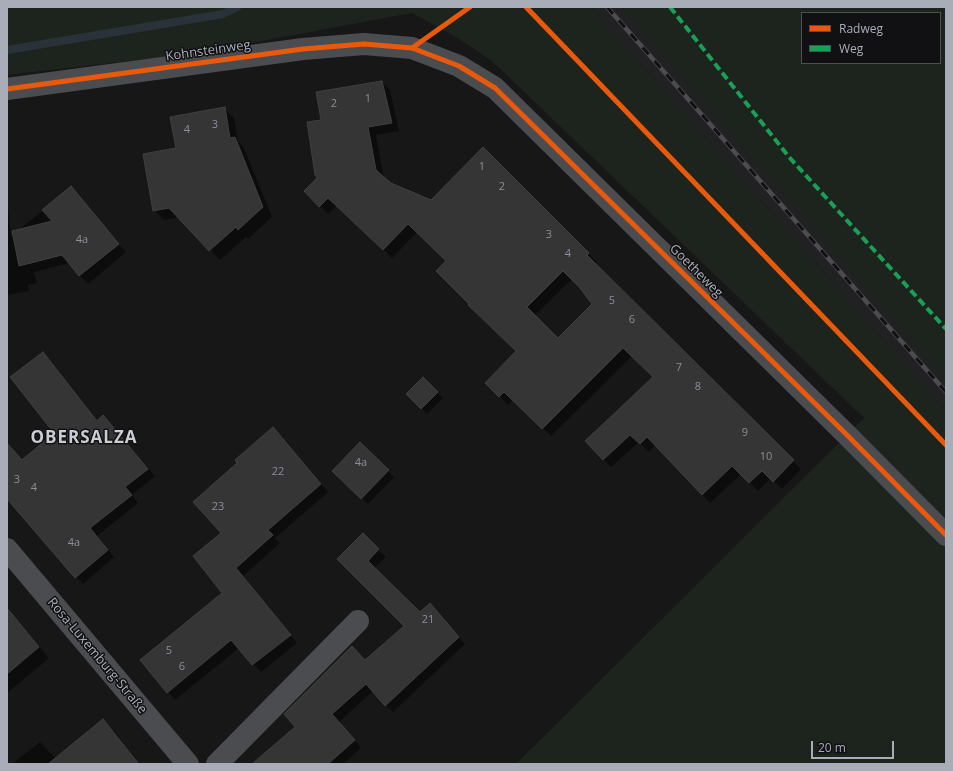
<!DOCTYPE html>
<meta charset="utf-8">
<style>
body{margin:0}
#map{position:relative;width:953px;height:771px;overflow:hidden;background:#171717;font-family:"Open Sans",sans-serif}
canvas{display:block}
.frame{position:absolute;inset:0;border:8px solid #a8adb8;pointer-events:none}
.legend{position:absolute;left:801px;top:12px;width:140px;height:52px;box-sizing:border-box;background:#111113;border:1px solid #4d4f55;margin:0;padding:5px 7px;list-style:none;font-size:12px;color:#a8adb8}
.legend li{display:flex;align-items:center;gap:8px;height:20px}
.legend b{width:20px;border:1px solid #4d4f55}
.scale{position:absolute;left:811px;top:741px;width:83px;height:18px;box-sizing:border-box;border:2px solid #a8adb8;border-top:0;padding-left:5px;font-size:12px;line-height:14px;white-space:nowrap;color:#a8adb8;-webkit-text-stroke:3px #111113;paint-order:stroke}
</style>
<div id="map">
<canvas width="953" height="771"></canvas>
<div class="frame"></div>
<ul class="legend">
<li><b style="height:5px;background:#e8590c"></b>Radweg</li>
<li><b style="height:5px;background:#1a9f57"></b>Weg</li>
</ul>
<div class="scale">20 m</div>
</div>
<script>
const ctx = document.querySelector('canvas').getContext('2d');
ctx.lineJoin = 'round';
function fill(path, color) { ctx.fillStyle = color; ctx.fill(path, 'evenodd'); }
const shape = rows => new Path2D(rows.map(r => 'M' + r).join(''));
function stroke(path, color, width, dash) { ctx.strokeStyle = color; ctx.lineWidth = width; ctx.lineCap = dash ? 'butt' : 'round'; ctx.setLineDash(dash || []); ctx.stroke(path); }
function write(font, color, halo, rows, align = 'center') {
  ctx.font = font + ' "Open Sans",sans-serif'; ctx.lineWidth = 3; ctx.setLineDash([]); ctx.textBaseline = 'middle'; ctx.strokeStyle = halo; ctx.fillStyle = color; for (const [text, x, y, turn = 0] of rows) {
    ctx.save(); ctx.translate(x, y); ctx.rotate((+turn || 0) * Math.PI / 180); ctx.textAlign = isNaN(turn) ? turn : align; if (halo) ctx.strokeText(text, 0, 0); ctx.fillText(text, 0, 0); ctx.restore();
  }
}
fill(shape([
 [591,7,621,7,946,381,946,411]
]), '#212123');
fill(shape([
 [7,7,591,7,946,411,946,764,516,764,864,418,492,61,458,38,412,13,197,53,7,75],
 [621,7,946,7,946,381,927,360],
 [802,13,940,13,940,63,802,63]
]), '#1d241e');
fill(shape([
 [382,82,390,90,399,131,376,135,384,179,391,184,431,201,483,148,597,262,595,264,801,469,782,489,771,478,758,491,741,474,710,503,655,445,649,452,639,442,611,467,603,459,655,377,632,356,551,436,513,399,508,405,486,383,517,351,470,304,448,261,417,232,392,258,337,205,328,214,306,191,318,178,322,121],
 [572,279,594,304,558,339,534,316],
 [224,109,234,118,238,141,244,148,272,217,248,239,246,237,220,260,179,217,164,220,154,210,177,149],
 [71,188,126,252,88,284,69,263,34,272,37,283,28,285,29,291,7,295,7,194,11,236],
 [43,353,50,360,97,421,103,416,155,476,132,495,138,503,97,536,114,557,83,584,7,497,7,444,23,461,56,433],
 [423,378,443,398,427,414,408,394],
 [281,436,328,492,275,538,280,543,243,576,297,643,261,672,239,648,175,700,141,660,223,594,222,533],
 [360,444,394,477,368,504,334,471],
 [363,535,386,557,374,568,420,614,437,612,465,644,393,712,373,691,339,722,361,748,343,764,254,764,296,727,365,661,405,626,338,559],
 [7,608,49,658,7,693],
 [103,720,114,731,140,764,12,764,40,742,56,759]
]), '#0007');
stroke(shape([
 [7,50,223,14,237,7]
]), '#2a3239', 8);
const building = shape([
 [382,81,392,123,368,127,376,170,391,183,431,200,483,147,589,253,587,255,794,460,773,482,762,471,749,483,732,466,702,495,647,437,640,444,630,435,603,460,585,441,653,377,623,348,542,429,504,392,499,397,485,383,516,351,468,305,469,304,436,271,446,261,408,224,383,250,328,198,319,207,304,191,317,178,315,175,307,122,321,120,316,92,382,81],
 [563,271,579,287,592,304,558,338,527,307,563,271],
 [225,107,230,138,235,137,263,207,238,230,236,227,209,251,169,208,153,211,143,154,176,148,170,117,225,107],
 [71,186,119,244,79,276,62,255,19,266,12,231,52,221,42,210,71,186],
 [43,352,97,421,103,415,148,469,125,487,132,495,90,528,108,550,75,578,7,499,7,443,22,460,54,433,10,377,43,352],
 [423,377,438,392,421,409,406,394,423,377],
 [273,427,321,484,268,530,273,535,236,568,291,635,252,665,231,640,167,693,140,660,222,593,193,556,221,533,193,502,237,463,235,460,273,427],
 [360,442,389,470,361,499,332,471,360,442],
 [363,533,379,549,368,561,420,612,430,603,459,637,385,706,366,684,332,714,355,740,328,764,252,764,295,727,284,714,352,646,365,660,404,626,337,559,363,533],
 [7,608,39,647,7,674,7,608],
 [103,719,139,764,48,764,103,719]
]);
fill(building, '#353536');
stroke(building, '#3f4043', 1);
stroke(shape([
 [7,89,303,49,364,44,412,48,459,66,495,88,847,435,946,535],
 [7,549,188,764],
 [217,764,358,621]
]), '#4b4c50', 22);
const rail = shape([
 [607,7,946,392]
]);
stroke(rail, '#4b4c4f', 4.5);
stroke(rail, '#111113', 3, [9]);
stroke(shape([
 [670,7,789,157,946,329]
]), '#1a9f57', 4, [8, 4]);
stroke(shape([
 [526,7,946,445],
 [412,48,470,7],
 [7,89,303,49,364,44,412,48,459,66,495,88,847,435,946,535]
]), '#e8590c', 5);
write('11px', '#8b8f98', null, [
 ["1",368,99],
 ["2",334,104],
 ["3",215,125],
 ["4",187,130],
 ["1",482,167],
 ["2",502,187],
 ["3",549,235],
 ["4a",82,240],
 ["4",568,254],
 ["5",612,301],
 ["6",632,320],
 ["7",679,368],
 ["8",698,387],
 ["9",745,433],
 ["10",766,457],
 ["4a",361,463],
 ["22",278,472],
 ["3",17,480],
 ["4",34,488],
 ["23",218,507],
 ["4a",74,543],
 ["21",428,620],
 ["5",169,651],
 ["6",182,667]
]);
write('13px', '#a8adb8', '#111113', [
 ["Kohnsteinweg",208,51,-8],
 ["Goetheweg",696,271,45],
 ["Rosa-Luxemburg-Straße",97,656,50]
]);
ctx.letterSpacing = '1px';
write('bold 17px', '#c9ccd4', '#111113', [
 ["OBERSALZA",84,438]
]);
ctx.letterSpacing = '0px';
</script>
